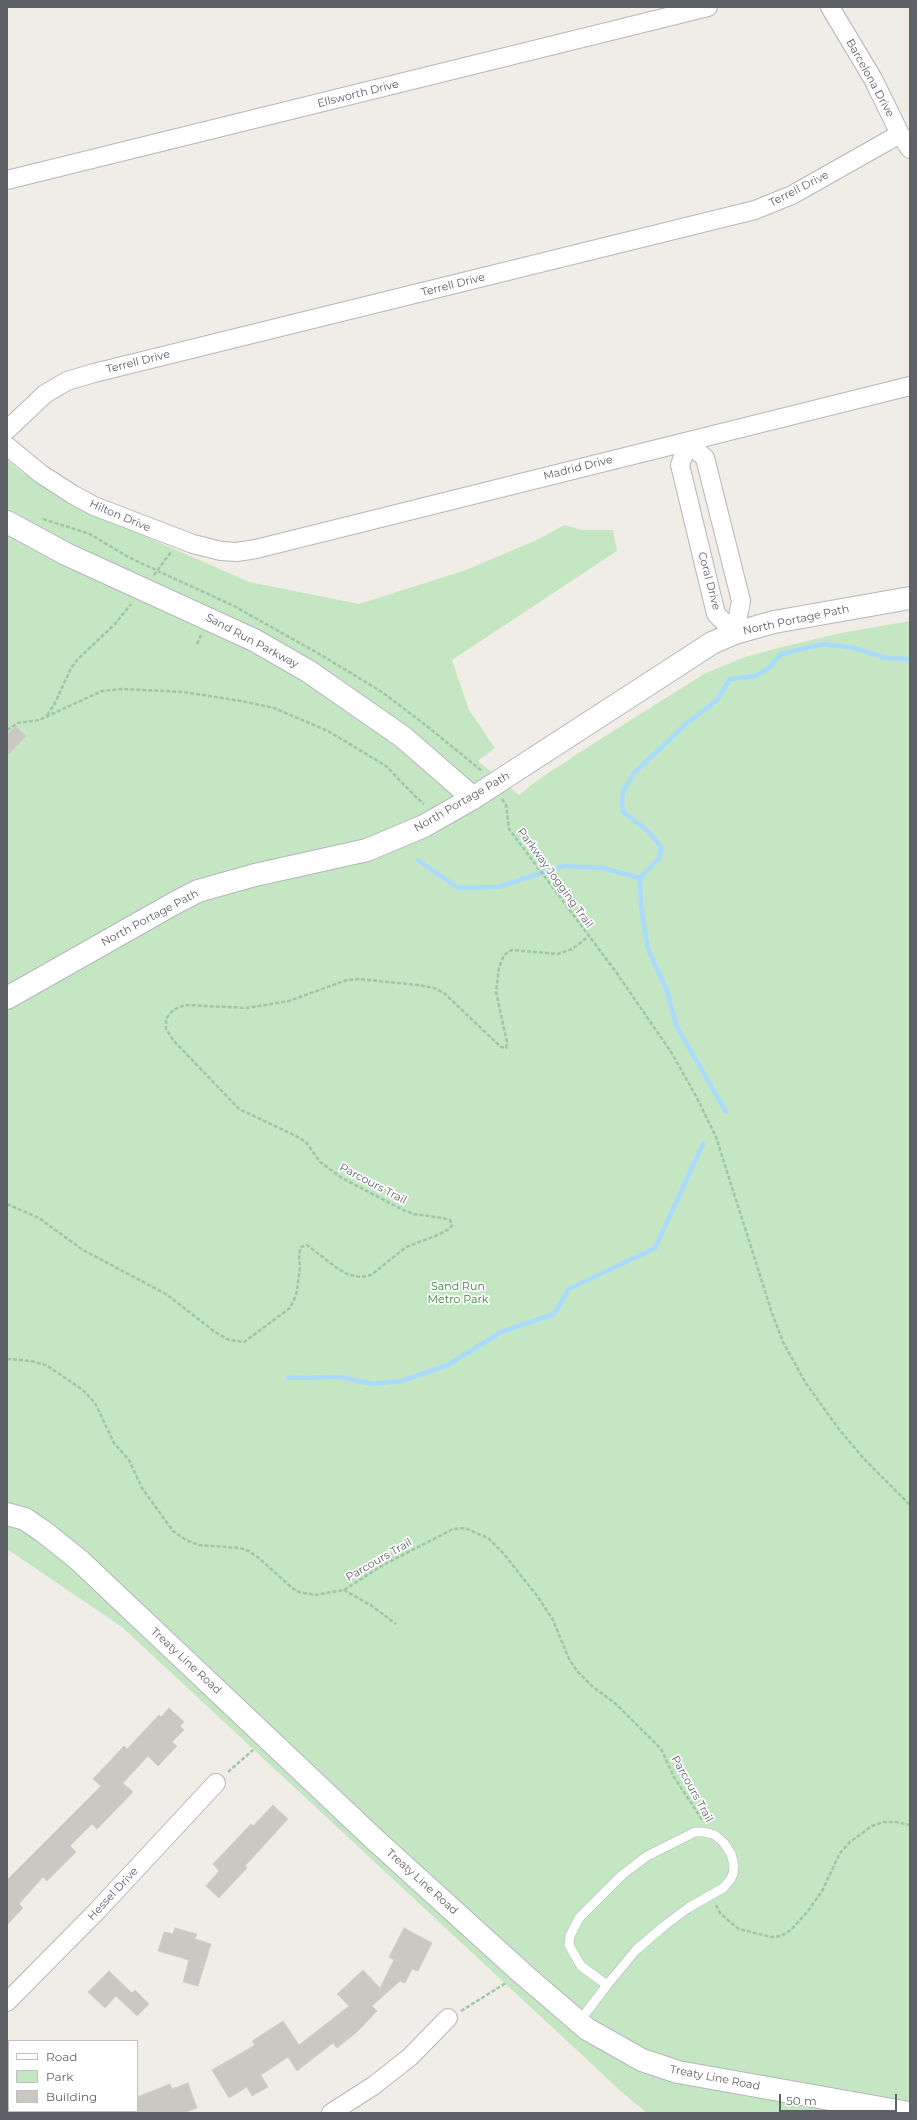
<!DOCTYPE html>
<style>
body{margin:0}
#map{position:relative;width:917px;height:2120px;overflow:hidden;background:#efede6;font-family:Montserrat,sans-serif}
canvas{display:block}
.frame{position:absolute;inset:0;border:8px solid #5e6266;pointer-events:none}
.legend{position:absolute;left:8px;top:2040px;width:130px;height:72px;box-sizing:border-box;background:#fff;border:1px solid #bfc0c2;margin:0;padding:5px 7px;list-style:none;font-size:12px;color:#5e6266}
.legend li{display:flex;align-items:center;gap:8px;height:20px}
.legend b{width:20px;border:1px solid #bfc0c2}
.scale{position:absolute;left:779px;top:2094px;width:118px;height:18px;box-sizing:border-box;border:2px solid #5e6266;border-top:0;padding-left:5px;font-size:12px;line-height:14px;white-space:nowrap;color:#5e6266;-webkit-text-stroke:3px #fff;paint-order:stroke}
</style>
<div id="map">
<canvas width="917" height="2120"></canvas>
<div class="frame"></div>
<ul class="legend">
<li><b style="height:5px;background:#fff"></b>Road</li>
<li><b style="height:11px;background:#c5e6c3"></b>Park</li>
<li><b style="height:11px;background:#cbc8c3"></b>Building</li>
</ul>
<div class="scale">50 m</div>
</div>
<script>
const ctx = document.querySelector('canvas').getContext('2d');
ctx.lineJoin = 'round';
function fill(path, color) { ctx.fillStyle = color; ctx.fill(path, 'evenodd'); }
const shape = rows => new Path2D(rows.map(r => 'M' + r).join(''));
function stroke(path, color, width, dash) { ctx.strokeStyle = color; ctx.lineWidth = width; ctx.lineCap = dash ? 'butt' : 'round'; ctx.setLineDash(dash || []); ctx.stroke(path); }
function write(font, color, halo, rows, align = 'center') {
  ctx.font = font + ' Montserrat,sans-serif'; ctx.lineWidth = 3.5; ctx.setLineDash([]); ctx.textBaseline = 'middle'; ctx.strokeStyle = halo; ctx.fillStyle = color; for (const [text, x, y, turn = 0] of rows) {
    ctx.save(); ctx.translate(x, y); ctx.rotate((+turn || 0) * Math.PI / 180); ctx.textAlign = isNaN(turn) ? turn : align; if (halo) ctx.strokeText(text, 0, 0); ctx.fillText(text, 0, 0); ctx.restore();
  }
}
fill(shape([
 [7,460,21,472,124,527,249,582,359,604,466,570,539,539,564,525,582,530,613,530,617,551,452,660,469,710,495,748,478,761,519,795,535,782,591,745,704,674,742,658,782,647,841,633,910,621,910,2113,647,2113,624,2094,122,1627,7,1549]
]), '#c5e6c3');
stroke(shape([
 [418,860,458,888,498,887,564,866,603,868,640,878],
 [726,1112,677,1027,667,991,648,949,641,907,640,878,660,857,661,847,649,832,623,812,622,802,623,791,635,772,686,724,717,700,730,679,756,676,770,667,781,654,823,644,854,648,886,658,910,659],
 [288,1378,340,1377,373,1384,401,1381,448,1365,501,1332,554,1314,569,1289,655,1248,703,1144]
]), '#a9dbfd', 4.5);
const building = shape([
 [16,726,26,736,7,756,7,735,16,726],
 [169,1708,184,1722,180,1726,184,1730,172,1742,177,1746,158,1766,148,1756,123,1783,133,1792,97,1829,92,1824,70,1846,76,1852,47,1881,43,1877,19,1904,23,1908,7,1925,7,1880,101,1786,93,1779,124,1746,127,1749,159,1715,161,1717,169,1708],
 [273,1805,288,1819,245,1866,247,1868,219,1898,206,1886,219,1871,213,1864,251,1824,253,1826,273,1805],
 [175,1928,197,1934,195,1939,211,1944,198,1986,183,1982,189,1960,158,1951,164,1932,173,1934,175,1928],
 [404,1928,432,1943,418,1971,412,1969,405,1983,400,1981,372,2006,377,2011,357,2032,337,2048,333,2043,297,2071,288,2057,261,2075,268,2087,252,2096,247,2087,229,2098,212,2070,255,2045,252,2041,283,2021,299,2045,349,2006,337,1994,363,1970,380,1988,394,1960,389,1957,404,1928],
 [109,1971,132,1993,135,1990,149,2004,137,2016,116,1996,105,2008,88,1992,109,1971],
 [188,2083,197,2108,184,2113,137,2113,137,2097,170,2084,172,2089,188,2083]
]);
fill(building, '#cbc8c3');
stroke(building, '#d4cfc4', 1);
const service = shape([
 [579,2022,607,1985,636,1950,664,1926,688,1908,723,1888,730,1880,733,1874,734,1865,731,1854,724,1843,715,1835,704,1832,695,1832,647,1856,622,1875,579,1918,570,1936,569,1945,581,1966,607,1985]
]);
const minor = shape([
 [830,7,873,79,900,134,910,149],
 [7,180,708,7],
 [7,430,45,394,67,381,94,373,755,210,792,195,900,134],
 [688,443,680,465,716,614,735,633],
 [688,443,705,458,741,601,735,633],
 [7,446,41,474,72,494,94,506,193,544,221,551,237,552,256,549,910,386],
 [7,2002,96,1912,216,1783],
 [331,2113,373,2086,410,2057,448,2018]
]);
const tertiary = shape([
 [7,522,66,554,254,640,308,671,403,737,473,798],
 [7,1514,25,1519,44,1532,79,1560,372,1837,523,1974,587,2029,642,2060,678,2072,909,2113]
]);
const secondary = shape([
 [7,998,173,904,198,891,255,875,367,850,424,826,473,798,712,643,735,633,774,622,910,598]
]);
stroke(service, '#b3b6ba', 10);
stroke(minor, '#b3b6ba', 20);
stroke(tertiary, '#b3b6ba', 24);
stroke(secondary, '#b2b6ba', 24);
stroke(shape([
 [43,519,90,534,130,558,234,606,321,655,382,692,428,727,482,771],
 [154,575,171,552],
 [197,644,201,635],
 [47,715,54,705,71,668,78,659,115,624,131,604],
 [7,730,18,723,39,720,102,691,121,689,184,692,241,701,274,708,328,731,386,766,415,796,424,804],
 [502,799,506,805,509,829,616,972,671,1052,696,1096,716,1137,772,1313,783,1342,805,1382,838,1428,864,1459,910,1505],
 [7,1204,39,1218,83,1250,166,1294,215,1332,229,1340,244,1342,290,1308,294,1300,297,1291,300,1267,299,1254,301,1247,307,1245,337,1268,349,1275,361,1277,371,1275,406,1247,438,1235,449,1229,452,1225,450,1220,443,1218,414,1214,403,1210,342,1178,320,1162,306,1142,296,1136,239,1109,174,1041,166,1029,166,1019,173,1010,185,1005,247,1008,289,1001,347,980,359,979,418,985,434,988,444,993,501,1047,506,1048,507,1042,496,992,499,968,504,955,512,950,558,954,572,949,588,937],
 [7,1359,31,1361,46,1365,83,1390,95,1403,114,1443,129,1460,142,1488,173,1531,186,1540,199,1545,240,1548,249,1551,260,1559,292,1588,299,1592,315,1595,344,1590,383,1565,453,1529,465,1528,488,1538,504,1554,538,1597,553,1620,569,1659,578,1672,593,1687,616,1704,661,1749,674,1777,703,1821],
 [344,1590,372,1606,396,1624],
 [228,1772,253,1750],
 [716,1905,720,1913,729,1921,739,1929,771,1937,781,1936,791,1930,808,1911,822,1891,840,1853,850,1842,872,1826,883,1822,896,1822,910,1825],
 [461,2011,506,1983]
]), '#9dc7a7', 2.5, [4, 2]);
stroke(service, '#fff', 9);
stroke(minor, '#fff', 18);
stroke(tertiary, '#fff', 22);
stroke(secondary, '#fff', 22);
write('11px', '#5e6266', '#fff', [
 ["Barcelona Drive",870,78,61],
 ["Ellsworth Drive",358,94,-14],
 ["Terrell Drive",799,189,-27],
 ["Terrell Drive",453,285,-14],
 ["Terrell Drive",138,362,-14],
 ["Madrid Drive",578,468,-14],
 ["Hilton Drive",120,516,23],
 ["Coral Drive",709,581,75],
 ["North Portage Path",796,620,-12],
 ["Sand Run Parkway",252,641,28],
 ["North Portage Path",462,802,-30],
 ["Parkway Jogging Trail",555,878,54],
 ["North Portage Path",150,918,-28],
 ["Parcours Trail",373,1184,28],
 ["Parcours Trail",379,1560,-30],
 ["Treaty Line Road",186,1661,43],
 ["Parcours Trail",692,1789,61],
 ["Treaty Line Road",422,1882,42],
 ["Hessel Drive",113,1894,-47],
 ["Treaty Line Road",715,2078,11]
]);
write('11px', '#378339', '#fff', [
 ["Sand Run",458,1287],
 ["Metro Park",458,1300]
]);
</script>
